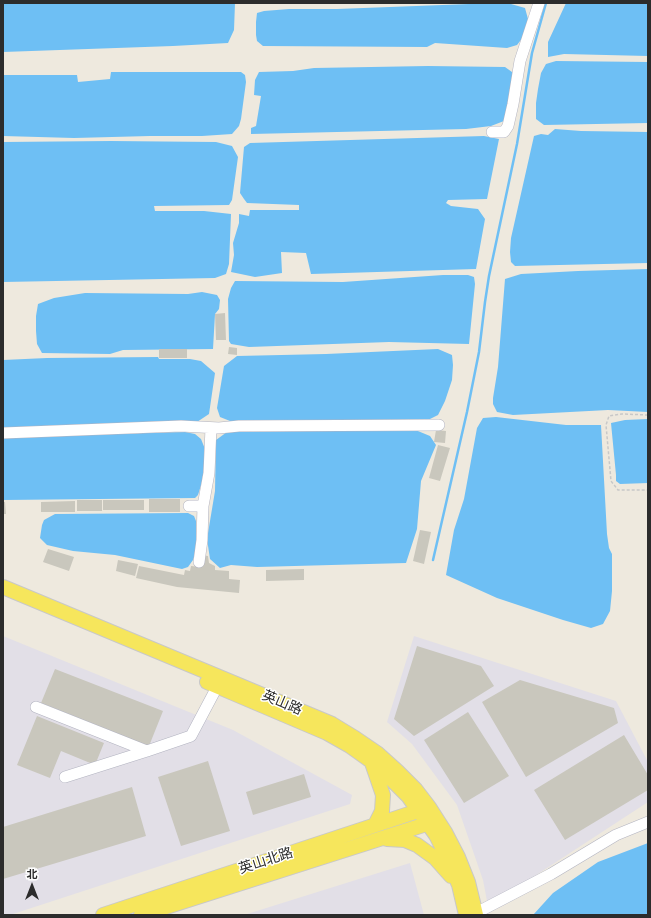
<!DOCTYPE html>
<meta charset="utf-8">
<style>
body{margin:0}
#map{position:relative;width:651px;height:918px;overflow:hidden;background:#eee9de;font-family:Manrope,"Noto Sans SC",sans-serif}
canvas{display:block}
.frame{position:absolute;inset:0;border:4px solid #2c2c2c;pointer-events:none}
.north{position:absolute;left:12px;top:866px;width:40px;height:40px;-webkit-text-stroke:3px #fff;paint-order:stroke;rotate:0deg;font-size:11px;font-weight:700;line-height:16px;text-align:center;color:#2c2c2c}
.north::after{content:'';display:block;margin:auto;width:14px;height:18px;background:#2c2c2c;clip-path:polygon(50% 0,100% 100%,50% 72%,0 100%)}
</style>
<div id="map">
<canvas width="651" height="918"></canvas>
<div class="frame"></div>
<div class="north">北</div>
</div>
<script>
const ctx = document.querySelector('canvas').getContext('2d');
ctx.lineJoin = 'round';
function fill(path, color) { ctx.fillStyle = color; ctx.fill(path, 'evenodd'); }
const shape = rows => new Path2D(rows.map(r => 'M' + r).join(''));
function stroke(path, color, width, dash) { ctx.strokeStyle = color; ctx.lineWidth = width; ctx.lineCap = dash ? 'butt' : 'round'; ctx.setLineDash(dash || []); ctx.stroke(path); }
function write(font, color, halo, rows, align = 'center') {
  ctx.font = font + ' Manrope,"Noto Sans SC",sans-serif'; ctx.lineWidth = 3; ctx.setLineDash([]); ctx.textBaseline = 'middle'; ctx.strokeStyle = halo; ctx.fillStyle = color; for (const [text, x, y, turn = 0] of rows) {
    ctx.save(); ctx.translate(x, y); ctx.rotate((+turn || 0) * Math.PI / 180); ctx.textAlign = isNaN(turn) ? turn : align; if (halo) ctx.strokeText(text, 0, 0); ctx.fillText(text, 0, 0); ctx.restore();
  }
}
fill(shape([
 [3,636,233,730,352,795,350,804,10,915,3,915],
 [414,636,616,701,648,762,648,802,524,883,487,901,483,880,457,805,412,744,387,722],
 [410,863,424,915,244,915]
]), '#e2dfe7');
fill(shape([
 [3,3,235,3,234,30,228,43,173,46,3,52],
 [255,3,387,3,255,4],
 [566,3,648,3,648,56,564,54,548,57,548,42],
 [469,4,511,4,525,8,528,19,527,32,517,45,507,48,435,43,427,47,263,46,257,41,256,35,256,22,257,13,264,11,289,9,337,9],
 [556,61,648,62,648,123,544,125,536,119,536,103,538,89,541,73,546,64],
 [428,66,505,67,512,72,513,80,504,121,491,126,466,129,251,134,251,128,256,126,261,96,254,95,255,80,259,72,293,71,314,68],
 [111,72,241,72,245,75,246,82,241,119,239,126,232,134,202,136,150,136,74,138,3,136,3,75,77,75,78,82,110,79],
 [555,129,581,131,648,132,648,263,515,266,511,262,510,252,511,238,534,136,541,134,548,135],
 [484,136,499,139,487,199,448,200,446,203,451,206,478,209,485,219,476,269,311,274,306,253,281,252,282,273,255,277,231,272,234,255,233,243,239,223,239,214,249,216,250,210,299,210,299,205,247,203,244,199,240,193,244,147,250,143],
 [111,141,216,142,232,146,238,157,232,200,229,205,154,206,155,211,204,211,231,214,229,264,226,274,215,278,3,282,3,142],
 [648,269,648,412,608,410,513,415,497,412,493,404,493,398,498,367,505,279,521,274,578,271],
 [443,275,468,275,474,277,475,284,469,344,389,342,249,347,231,344,229,341,228,299,231,288,235,281,343,282],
 [202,292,217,295,220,300,219,309,215,314,213,349,123,350,110,354,42,353,37,344,36,331,36,316,38,304,54,298,85,293,188,294],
 [438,349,452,355,453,365,452,380,445,401,438,415,430,419,329,422,230,421,220,417,217,408,224,366,237,356,326,354],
 [158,357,159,359,190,359,201,361,215,373,209,414,197,422,3,430,3,360,47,358],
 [496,417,566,425,601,425,607,534,609,548,612,554,612,591,610,611,603,624,591,628,563,620,497,598,446,575,454,530,464,499,477,428,483,418],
 [648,419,648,483,620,484,616,481,616,475,611,423,625,420],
 [413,429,430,436,436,445,421,481,417,529,406,563,257,567,231,565,220,568,210,559,207,539,215,491,216,440,227,432],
 [185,432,195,434,201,439,205,449,206,454,202,482,198,495,195,498,3,500,3,438,108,434],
 [188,513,194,516,196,521,196,552,193,560,188,567,182,569,115,555,73,551,47,545,40,538,42,525,44,520,55,514],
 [648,843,648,915,533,915,553,893,598,862]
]), '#6ebff4');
stroke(shape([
 [433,560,467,412,479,352,485,302,489,276,517,144,532,53,546,3]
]), '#6ebff4', 2.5);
fill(shape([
 [225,313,226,340,216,340,215,314],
 [229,347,237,348,237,355,228,354],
 [159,349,187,349,187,358,159,358],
 [436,430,446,431,445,443,434,442],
 [438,445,450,448,440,481,429,478],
 [149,499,180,499,180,512,149,512],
 [77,500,102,500,102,511,77,511],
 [103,500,144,500,144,510,103,510],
 [75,501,75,512,41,512,41,502],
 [3,502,5,502,6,514,3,514],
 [420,530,431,532,424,564,413,561],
 [48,549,74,557,69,571,43,562],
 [202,555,208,556,209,563,215,566,215,570,229,571,229,579,240,580,239,593,177,587,136,578,139,566,184,575,185,570,190,571,191,566,201,567],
 [118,560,138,564,135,576,116,571],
 [304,569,304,580,266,581,266,570],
 [417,646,481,666,494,686,414,736,394,719],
 [55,669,163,711,149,746,41,703],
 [520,680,614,708,618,723,526,777,482,702],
 [468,712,509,776,464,803,424,740],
 [37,716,104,743,95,765,61,751,50,778,17,765],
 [624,735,648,775,648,790,565,840,534,790],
 [208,761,230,831,181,846,158,777],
 [304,774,311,797,253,815,246,792],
 [132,787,146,836,3,879,3,827]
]), '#c9c7bd');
const minor = shape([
 [492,132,504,132,508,126,513,104,520,61,539,3],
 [3,433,181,426,219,428,239,426,439,425],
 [189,506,203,506],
 [199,562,202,540,203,506,209,473,211,428],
 [36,707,147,751,191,736,217,687],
 [65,777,147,751],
 [476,913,551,874,616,835,648,822]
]);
const major = shape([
 [3,587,308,714,332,724,355,738,377,753,397,771,416,790,429,807,445,832,458,857,468,882,476,915],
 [207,682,327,733,350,746,371,761,390,778,408,796,436,835,449,861,459,885,466,915],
 [372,763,383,795,382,811,375,825],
 [387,839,405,840,417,845,435,858,451,876],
 [103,915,427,808],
 [141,915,436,821]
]);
stroke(minor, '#b2b3c0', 12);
stroke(major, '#c8c8c8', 16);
stroke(shape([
 [648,415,622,414,609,416,606,425,611,481,618,490,648,490]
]), '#c8c8c8', 1.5, [3, 2]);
stroke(minor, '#fff', 11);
stroke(major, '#f6e65c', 14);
write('14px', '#2c2c2c', '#fff', [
 ["英山路",282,703,23],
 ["英山北路",266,861,-18]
]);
</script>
